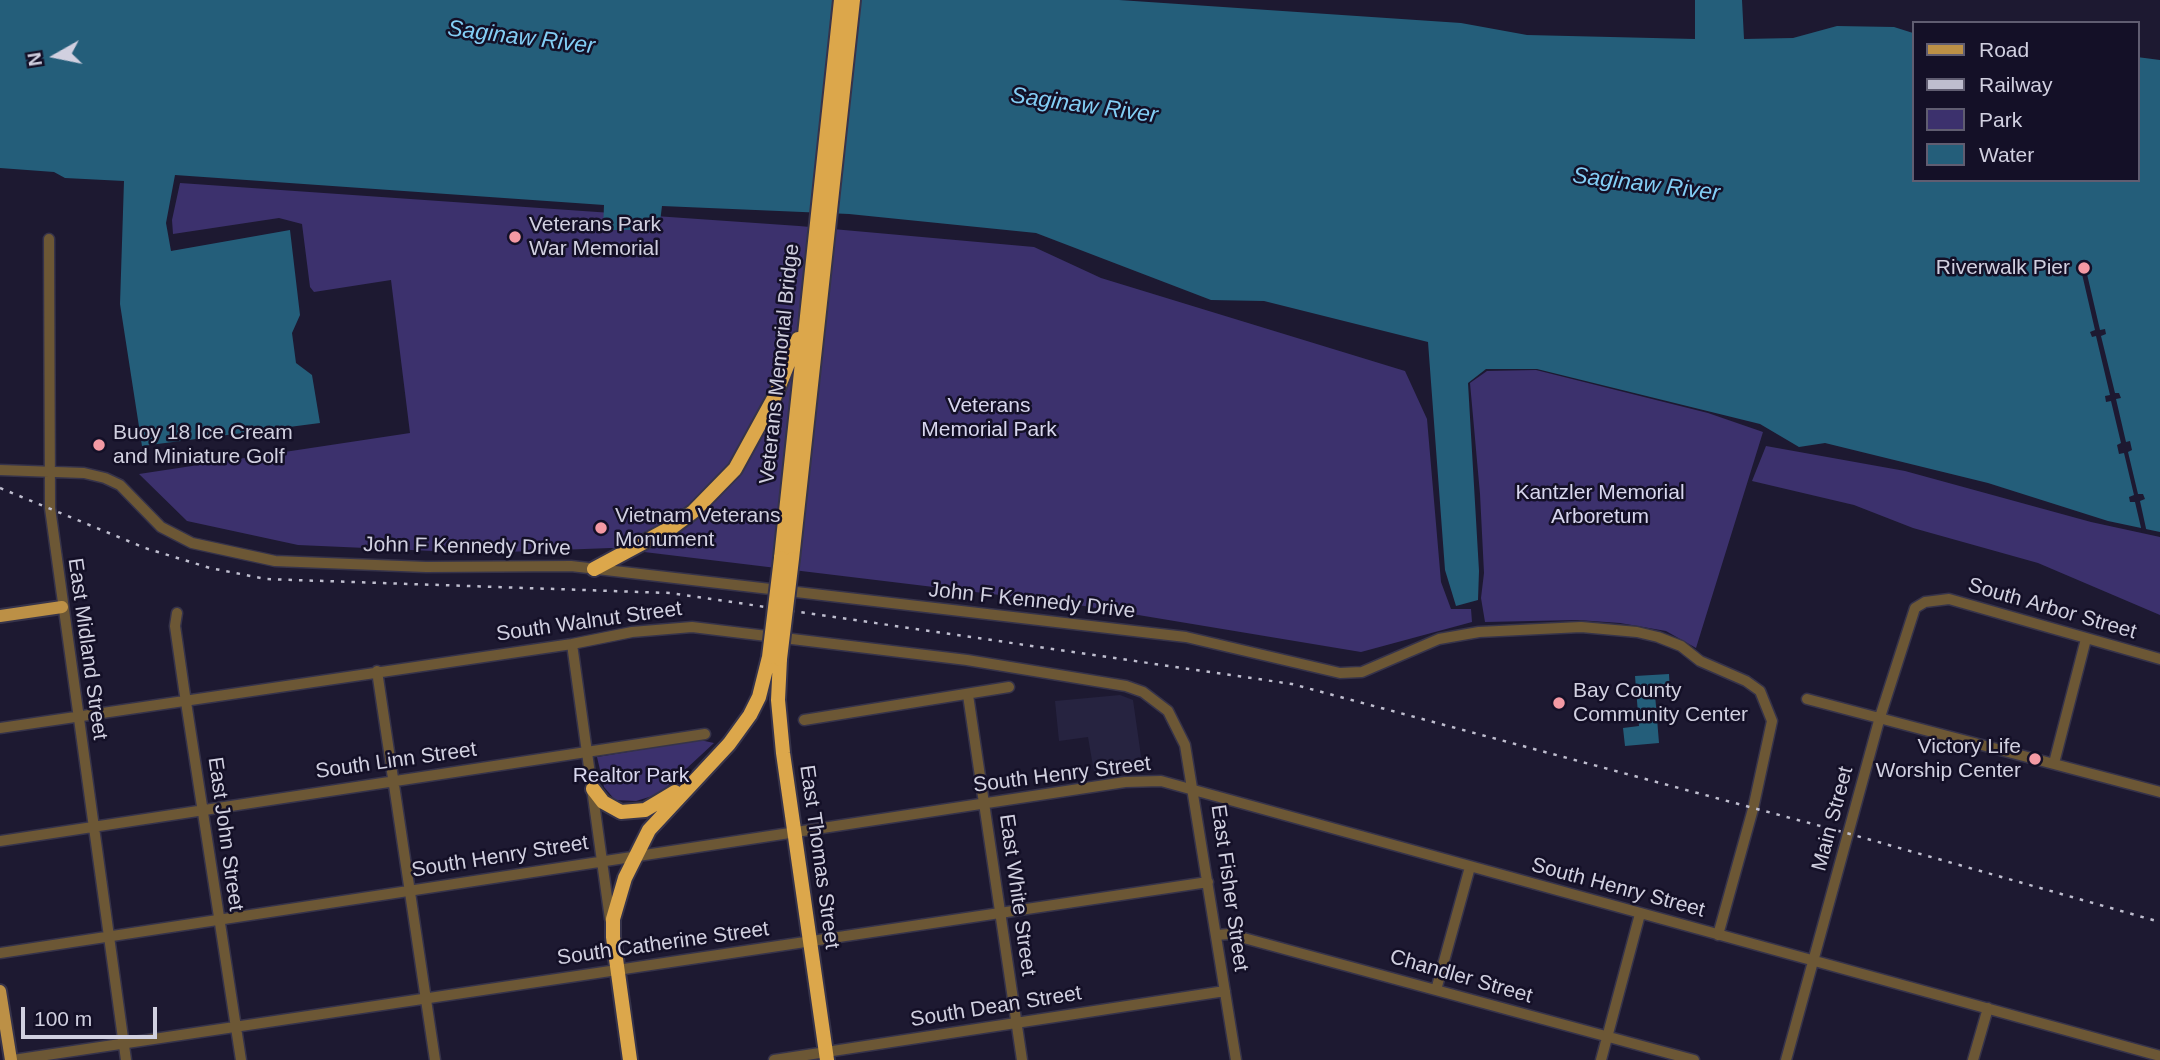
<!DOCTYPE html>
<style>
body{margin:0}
#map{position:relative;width:2160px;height:1060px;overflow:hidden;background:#1d1931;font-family:Arial,sans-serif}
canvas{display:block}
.legend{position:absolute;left:1912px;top:21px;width:228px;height:161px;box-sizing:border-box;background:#141027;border:2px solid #605d71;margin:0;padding:9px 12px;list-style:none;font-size:21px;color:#d1d0e0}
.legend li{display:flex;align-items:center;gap:14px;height:35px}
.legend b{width:35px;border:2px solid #605d71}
.north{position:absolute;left:21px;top:21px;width:70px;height:70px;-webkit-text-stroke:5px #141027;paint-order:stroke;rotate:261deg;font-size:19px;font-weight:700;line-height:28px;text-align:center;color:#d1d0e0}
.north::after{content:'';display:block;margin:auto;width:24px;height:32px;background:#d1d0e0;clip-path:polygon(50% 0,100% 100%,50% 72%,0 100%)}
.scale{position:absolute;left:21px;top:1007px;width:136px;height:32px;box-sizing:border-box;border:4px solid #d1d0e0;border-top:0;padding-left:9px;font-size:21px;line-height:24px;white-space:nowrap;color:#d1d0e0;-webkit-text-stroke:5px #141027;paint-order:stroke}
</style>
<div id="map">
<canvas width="2160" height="1060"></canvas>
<ul class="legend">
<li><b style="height:9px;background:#bc9046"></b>Road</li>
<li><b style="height:9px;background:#bebdce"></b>Railway</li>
<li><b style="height:19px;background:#3c316d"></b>Park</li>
<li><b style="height:19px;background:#245e7a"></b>Water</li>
</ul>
<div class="north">N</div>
<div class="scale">100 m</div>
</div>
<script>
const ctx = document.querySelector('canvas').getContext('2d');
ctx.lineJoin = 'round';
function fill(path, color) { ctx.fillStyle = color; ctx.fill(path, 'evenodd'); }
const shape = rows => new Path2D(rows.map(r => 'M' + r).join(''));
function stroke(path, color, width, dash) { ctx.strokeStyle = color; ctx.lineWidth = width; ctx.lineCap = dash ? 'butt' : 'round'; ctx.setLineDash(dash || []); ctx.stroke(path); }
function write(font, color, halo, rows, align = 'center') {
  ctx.font = font + ' Arial,sans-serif'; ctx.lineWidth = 5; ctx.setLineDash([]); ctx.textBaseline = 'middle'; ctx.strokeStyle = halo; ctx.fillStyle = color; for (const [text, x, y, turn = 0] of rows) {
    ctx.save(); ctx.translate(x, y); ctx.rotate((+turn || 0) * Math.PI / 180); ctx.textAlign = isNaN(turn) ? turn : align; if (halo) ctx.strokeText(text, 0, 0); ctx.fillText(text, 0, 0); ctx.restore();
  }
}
fill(shape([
 [1120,695,1133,700,1142,763,1094,772,1088,737,1059,741,1055,701]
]), '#262340');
fill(shape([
 [180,183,799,226,1034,247,1101,278,1405,371,1427,419,1441,582,1451,609,1471,609,1472,622,1361,652,1066,603,611,548,479,553,298,545,187,521,139,474,410,433,391,280,314,292,310,287,302,224,279,218,173,234,172,220],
 [1536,370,1708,413,1763,432,1696,648,1666,631,1620,623,1578,620,1485,622,1481,598,1484,573,1480,494,1470,383,1487,371],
 [1766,446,1905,471,2091,522,2160,537,2160,615,2038,563,1913,528,1854,505,1752,481],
 [700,740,714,743,659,794,636,801,615,800,604,787,597,757]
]), '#3c316d');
fill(shape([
 [0,0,1119,0,1461,23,1527,35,1695,39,1695,0,1742,0,1744,39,1793,38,1837,26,1894,27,1913,33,1913,180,2137,180,2137,57,2160,60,2160,532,2108,521,1988,483,1825,443,1799,447,1760,424,1537,369,1486,369,1468,383,1479,571,1478,600,1456,606,1445,570,1428,342,1264,301,1211,300,1036,233,849,214,662,206,659,230,603,230,604,205,175,175,166,223,171,251,290,230,300,315,292,333,296,363,312,375,320,423,142,446,120,304,124,181,65,178,54,172,0,168],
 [1669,674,1670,693,1655,694,1659,743,1625,746,1623,728,1639,726,1635,676]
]), '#245e7a');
fill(shape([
 [2082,274,2087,274,2100,330,2105,329,2106,334,2101,336,2115,393,2119,393,2121,398,2116,399,2126,442,2130,441,2132,450,2128,452,2138,494,2143,494,2145,499,2140,501,2147,533,2142,532,2135,502,2130,502,2129,497,2134,495,2124,453,2119,454,2117,445,2121,443,2111,401,2106,402,2105,396,2110,395,2096,336,2092,337,2090,332,2095,330]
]), '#1d1931');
const minor = shape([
 [49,239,50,508,126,1060],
 [0,470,84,473,105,478,120,485,161,527,192,543,275,561,426,567,571,566,1186,637,1340,673,1362,672,1439,639,1479,632,1581,627,1637,632,1658,637,1681,646,1700,661,1746,681,1760,691,1772,721,1753,809,1718,935],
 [177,613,175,626,184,689,241,1060],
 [572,644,610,919],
 [377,671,435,1060],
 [968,695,1022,1060],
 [1807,699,2160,792],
 [804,720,1009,687],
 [0,728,572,644,632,632,692,627,967,660,1126,686,1143,692,1168,711,1185,745,1236,1060],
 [2054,763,2086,639],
 [0,841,705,734],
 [1217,935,1229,934,1694,1060],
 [0,953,1125,782,1161,781,2160,1056],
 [1436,990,1470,867],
 [13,1060,1208,882],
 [774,1060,1225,991],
 [1601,1060,1640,914],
 [1786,1060,1880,717,1915,608,1925,602,1949,599,2160,659],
 [1973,1060,1988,1008]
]);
const major = shape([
 [0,616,62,607],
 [0,991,11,1060]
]);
const highway = shape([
 [781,558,841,0],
 [792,559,853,0],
 [594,569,674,526,694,511,735,469,775,396,798,339],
 [780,659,778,700,783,753,827,1060],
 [593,789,603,802,621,812,645,810,675,792],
 [630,1060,613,937,613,919,625,878,649,830,729,744,750,715,759,697,769,657]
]);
stroke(minor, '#36334a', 13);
stroke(major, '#36334a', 16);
stroke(highway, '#36334a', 18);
stroke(minor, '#6c5735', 10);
stroke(major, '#bc9046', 12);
stroke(highway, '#dca74b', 14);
stroke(shape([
 [0,488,145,548,210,568,266,579,670,593,1292,684,1850,834,2160,922]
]), '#bebdce', 2.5, [3.5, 7]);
const highwayBridge = shape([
 [769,657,781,558],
 [780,659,792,559]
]);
stroke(highwayBridge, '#36334a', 18, []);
stroke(highwayBridge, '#dca74b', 14);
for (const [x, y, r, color] of [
 [515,237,7,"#f49aa4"],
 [2084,268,7,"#f49aa4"],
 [99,445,7,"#f49aa4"],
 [601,528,7,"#f49aa4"],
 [1559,703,7,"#f49aa4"],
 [2035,759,7,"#f49aa4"]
]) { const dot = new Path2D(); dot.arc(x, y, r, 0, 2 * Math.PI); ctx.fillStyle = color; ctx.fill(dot); stroke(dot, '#141027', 2.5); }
write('21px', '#d1d0e0', '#141027', [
 ["Veterans Park",529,225],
 ["War Memorial",529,249],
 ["Riverwalk Pier",2070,268,"right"],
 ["Buoy 18 Ice Cream",113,433],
 ["and Miniature Golf",113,457],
 ["Vietnam Veterans",615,516],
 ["Monument",615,540],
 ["Bay County",1573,691],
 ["Community Center",1573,715],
 ["Victory Life",2021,747,"right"],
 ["Worship Center",2021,771,"right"]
], 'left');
write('21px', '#d1d0e0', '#141027', [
 ["Veterans Memorial Bridge",780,364,-84],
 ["John F Kennedy Drive",467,547,1],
 ["John F Kennedy Drive",1032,601,6],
 ["South Arbor Street",2052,609,16],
 ["South Walnut Street",589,622,-8],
 ["East Midland Street",87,649,82],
 ["South Linn Street",396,761,-8],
 ["South Henry Street",1062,775,-7],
 ["Main Street",1833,819,-75],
 ["East John Street",225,834,82],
 ["South Henry Street",500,857,-9],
 ["East Thomas Street",819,857,82],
 ["East Fisher Street",1229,888,82],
 ["South Henry Street",1618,888,15],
 ["East White Street",1017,895,82],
 ["South Catherine Street",663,944,-8],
 ["Chandler Street",1461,977,16],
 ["South Dean Street",996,1007,-9]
]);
write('21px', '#d8d7ee', '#141027', [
 ["Veterans",989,406],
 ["Memorial Park",989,430],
 ["Kantzler Memorial",1600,493],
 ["Arboretum",1600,517],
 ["Realtor Park",631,776]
]);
write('italic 23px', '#83cef5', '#141027', [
 ["Saginaw River",521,38,7],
 ["Saginaw River",1084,106,8],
 ["Saginaw River",1646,185,7]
]);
</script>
